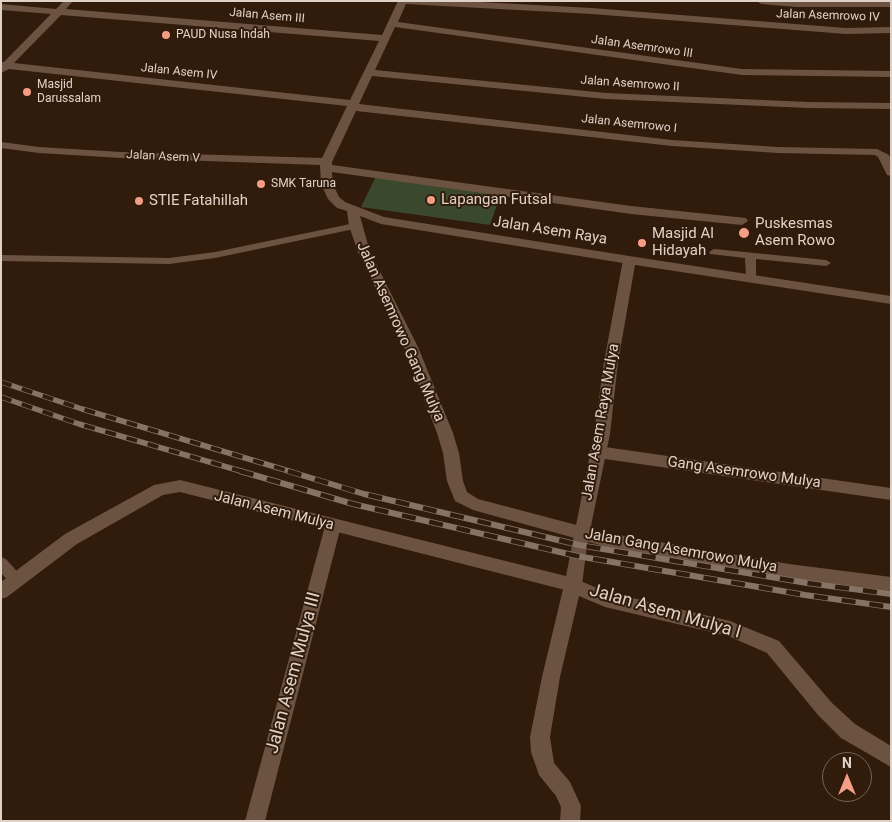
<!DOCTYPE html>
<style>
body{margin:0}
#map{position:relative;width:892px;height:822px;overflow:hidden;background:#311b0b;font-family:Roboto,sans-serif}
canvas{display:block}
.frame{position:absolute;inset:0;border:2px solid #e0d1c7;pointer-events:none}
.north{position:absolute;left:822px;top:752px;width:50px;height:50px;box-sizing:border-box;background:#311b0b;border:1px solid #776456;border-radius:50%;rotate:0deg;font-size:14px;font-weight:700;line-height:20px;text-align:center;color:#e0d1c7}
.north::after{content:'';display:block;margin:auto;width:18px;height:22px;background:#f49e87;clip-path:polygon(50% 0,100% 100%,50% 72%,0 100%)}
</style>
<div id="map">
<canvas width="892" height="822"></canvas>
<div class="frame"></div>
<div class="north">N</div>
</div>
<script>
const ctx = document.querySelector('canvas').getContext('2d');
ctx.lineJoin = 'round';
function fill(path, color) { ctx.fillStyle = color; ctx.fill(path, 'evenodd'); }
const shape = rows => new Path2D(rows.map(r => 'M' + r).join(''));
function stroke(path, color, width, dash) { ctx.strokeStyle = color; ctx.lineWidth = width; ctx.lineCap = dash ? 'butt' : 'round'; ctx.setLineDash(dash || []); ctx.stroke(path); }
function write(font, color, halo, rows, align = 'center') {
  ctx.font = font + ' Roboto,sans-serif'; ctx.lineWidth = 4; ctx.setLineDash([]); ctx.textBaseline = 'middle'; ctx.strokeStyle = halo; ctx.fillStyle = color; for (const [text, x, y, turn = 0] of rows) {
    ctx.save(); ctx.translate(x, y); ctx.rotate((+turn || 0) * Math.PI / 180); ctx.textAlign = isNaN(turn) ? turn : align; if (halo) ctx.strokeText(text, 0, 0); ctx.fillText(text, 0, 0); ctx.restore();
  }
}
fill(shape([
 [376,176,501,193,490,225,361,207]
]), '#3a482b');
fill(shape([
 [355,223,359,224,360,226,359,228,215,258,169,264,1,261,1,255,169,258,215,252,355,223],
 [714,249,826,260,831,263,826,266,756,259,756,277,751,280,746,277,745,258,710,254,709,252,714,249],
 [1,557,6,559,21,576,23,580,21,584,16,586,11,584,1,573,1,557]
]), '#6c5241');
fill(shape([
 [64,1,73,1,66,9,382,35,398,1,461,1,592,8,846,28,891,27,891,33,846,34,592,14,406,4,398,22,742,69,891,71,891,77,742,75,395,27,375,70,606,93,808,102,891,103,891,109,808,108,606,99,372,76,359,104,672,140,778,147,877,149,889,155,891,160,891,176,887,175,878,157,875,155,778,153,672,146,356,111,332,162,332,165,631,206,746,218,748,221,742,225,631,214,332,172,333,184,339,197,345,202,384,217,629,256,635,260,629,264,381,224,360,216,370,252,418,347,453,433,459,453,463,481,467,492,478,499,607,533,789,564,891,577,891,591,789,578,607,547,473,510,455,501,447,481,443,453,437,433,404,347,358,252,349,226,347,211,337,208,328,199,321,184,320,165,121,158,39,153,1,148,1,142,39,147,121,152,322,158,347,106,9,69,1,73,1,62,4,62,51,14,1,10,1,4,56,9,64,1],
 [61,15,379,41,350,100,14,63,61,15],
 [757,1,891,1,891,7,796,7,761,4,757,1],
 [598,446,891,488,891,500,598,458,592,456,590,452,592,448,598,446],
 [333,519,339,521,341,526,265,821,245,821,325,526,327,521,333,519],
 [573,578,607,592,730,621,779,641,832,703,855,724,891,746,891,767,841,738,818,715,767,653,728,636,605,607,579,596,560,677,550,737,554,763,570,782,581,806,580,821,560,821,561,807,556,796,539,775,531,752,530,737,542,677,564,585,567,580,573,578]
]), '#6c5241');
fill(shape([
 [629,256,891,296,891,304,635,265,618,362,610,434,587,545,582,585,579,590,573,592,180,492,163,495,77,544,7,597,1,599,1,582,65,534,154,485,180,480,566,576,594,434,604,362,623,260,629,256]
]), '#6c5241');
const railFar1 = shape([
 [1,382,82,409,292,472],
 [1,397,79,424,244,472]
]);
const rail = shape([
 [240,471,353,504,577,556,805,595,891,607],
 [288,471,364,494,579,545,807,583,891,594]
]);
stroke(railFar1, '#867366', 5.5);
stroke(rail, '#867366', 6);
stroke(railFar1, '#311b0b', 4, [11]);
stroke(rail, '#311b0b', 4.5, [14]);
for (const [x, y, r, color] of [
 [166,35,5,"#f49e87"],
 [27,92,5,"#f49e87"],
 [261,184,5,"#f49e87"],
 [431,200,5,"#f49e87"],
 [139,201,5,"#f49e87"],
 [744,233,6,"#f49e87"],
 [642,243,5,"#f49e87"]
]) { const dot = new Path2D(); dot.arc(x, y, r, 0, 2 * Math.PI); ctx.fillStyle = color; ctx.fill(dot); stroke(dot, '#311b0b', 2); }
write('12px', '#e0d1c7', '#311b0b', [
 ["Jalan Asem III",267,16,5],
 ["Jalan Asemrowo IV",828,16,2],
 ["Jalan Asemrowo III",642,47,8],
 ["Jalan Asem IV",179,72,6],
 ["Jalan Asemrowo II",630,84,4],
 ["Jalan Asemrowo I",629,124,6],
 ["Jalan Asem V",163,157,3]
]);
write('12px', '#e0d1c7', '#311b0b', [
 ["PAUD Nusa Indah",176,35],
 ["Masjid",37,85],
 ["Darussalam",37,99],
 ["SMK Taruna",271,184]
], 'left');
write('15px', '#e0d1c7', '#311b0b', [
 ["Lapangan Futsal",441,200],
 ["STIE Fatahillah",149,201],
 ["Puskesmas",755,224],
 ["Asem Rowo",755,241],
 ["Masjid Al",652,234],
 ["Hidayah",652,251]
], 'left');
write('15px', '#e0d1c7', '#311b0b', [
 ["Jalan Asem Raya",550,231,9],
 ["Jalan Asemrowo Gang Mulya",400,332,66],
 ["Jalan Asem Raya Mulya",601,422,-80],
 ["Gang Asemrowo Mulya",744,473,8],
 ["Jalan Asem Mulya",274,511,14],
 ["Jalan Gang Asemrowo Mulya",681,551,10]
]);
write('18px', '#e0d1c7', '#311b0b', [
 ["Jalan Asem Mulya I",665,612,16],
 ["Jalan Asem Mulya III",294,673,-75]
]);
</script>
